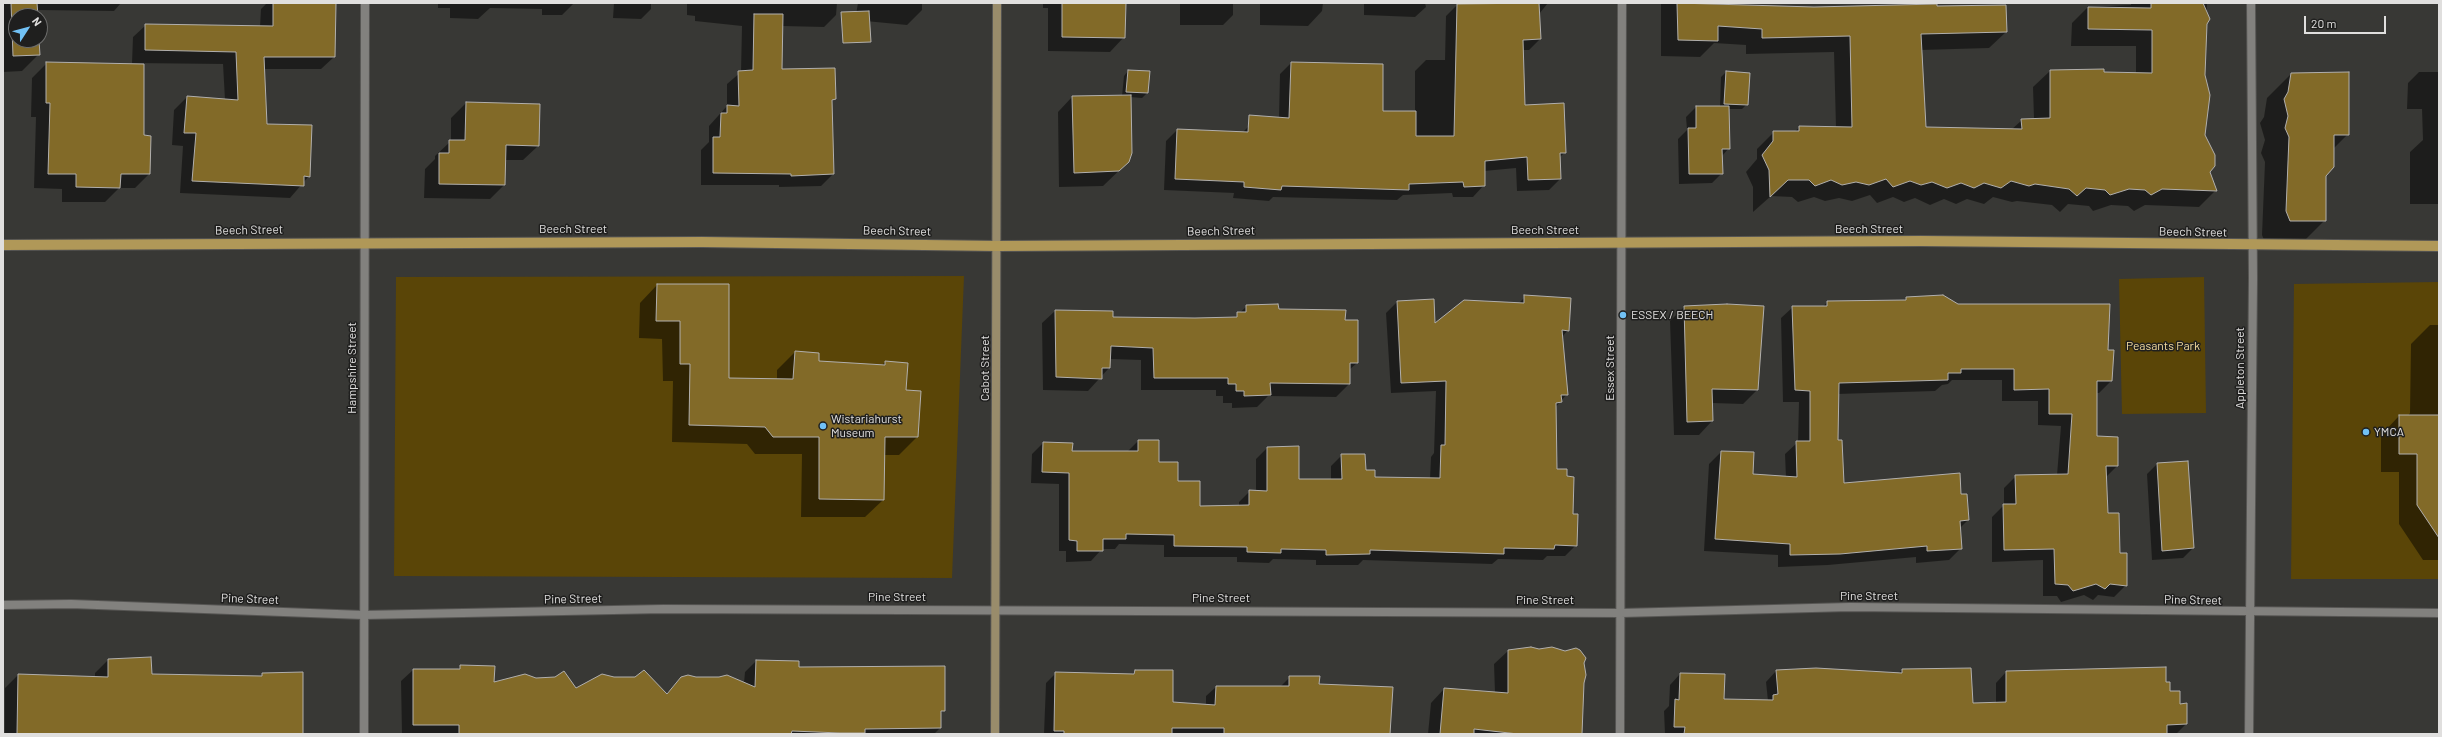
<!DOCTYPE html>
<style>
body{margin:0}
#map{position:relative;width:2442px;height:737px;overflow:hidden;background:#383835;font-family:Barlow,sans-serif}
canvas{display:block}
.frame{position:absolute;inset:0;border:4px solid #e0dfde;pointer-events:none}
.north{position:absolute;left:8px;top:8px;width:40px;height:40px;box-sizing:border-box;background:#1f1f1e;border:1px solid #6c6c6b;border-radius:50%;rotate:54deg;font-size:11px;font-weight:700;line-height:16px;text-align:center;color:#e0dfde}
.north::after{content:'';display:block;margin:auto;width:14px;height:18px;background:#71c1f5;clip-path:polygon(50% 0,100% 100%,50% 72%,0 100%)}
.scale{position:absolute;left:2304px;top:16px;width:82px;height:18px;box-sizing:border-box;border:2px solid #e0dfde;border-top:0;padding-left:5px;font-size:12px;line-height:14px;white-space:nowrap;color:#e0dfde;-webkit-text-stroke:3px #1f1f1e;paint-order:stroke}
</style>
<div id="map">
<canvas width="2442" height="737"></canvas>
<div class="frame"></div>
<div class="north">N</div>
<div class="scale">20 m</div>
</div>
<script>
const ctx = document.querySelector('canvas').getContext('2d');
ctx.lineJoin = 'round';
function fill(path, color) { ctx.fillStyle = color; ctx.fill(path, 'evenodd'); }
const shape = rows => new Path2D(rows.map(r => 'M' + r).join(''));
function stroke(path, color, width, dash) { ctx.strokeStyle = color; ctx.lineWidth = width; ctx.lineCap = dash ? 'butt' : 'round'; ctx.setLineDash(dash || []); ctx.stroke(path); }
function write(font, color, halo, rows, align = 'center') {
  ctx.font = font + ' Barlow,sans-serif'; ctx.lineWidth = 3; ctx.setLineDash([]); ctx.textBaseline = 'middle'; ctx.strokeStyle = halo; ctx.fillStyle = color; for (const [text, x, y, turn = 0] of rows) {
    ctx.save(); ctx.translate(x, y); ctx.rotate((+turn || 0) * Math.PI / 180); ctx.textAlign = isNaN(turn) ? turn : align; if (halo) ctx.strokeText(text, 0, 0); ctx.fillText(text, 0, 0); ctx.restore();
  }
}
fill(shape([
 [964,276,952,578,394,576,396,277],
 [2204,277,2206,413,2122,414,2119,279],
 [2439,282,2439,579,2291,579,2294,284]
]), '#5a4507');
fill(shape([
 [3,3,121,3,114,11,37,10,37,16,16,16,16,40,38,40,39,54,22,71,3,72],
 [267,3,335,3,334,57,321,69,264,69,266,125,309,176,290,198,180,193,183,146,172,145,174,110,187,97,225,100,223,64,132,63,133,37,146,25,260,27,261,9],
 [438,3,574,3,562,15,542,15,542,9,490,8,478,19,450,18,450,8,438,8],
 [614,3,651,3,651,9,641,19,613,18],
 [687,3,837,3,836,15,824,27,782,26,781,70,834,99,831,102,833,174,821,186,779,187,779,185,701,185,701,150,709,142,709,126,727,106,727,84,741,72,742,26,695,21,695,16,687,15],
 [858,3,922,3,922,10,907,25,855,20],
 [1043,3,1125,3,1124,37,1110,52,1048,51,1048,8,1043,8],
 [1180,3,1233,3,1233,15,1223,25,1180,25],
 [1260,3,1323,3,1322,11,1308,26,1260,25],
 [1364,3,1425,3,1426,7,1415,17,1364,15],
 [1477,3,1548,3,1539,14,1540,39,1529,50,1522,50,1524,106,1565,152,1559,158,1560,179,1549,190,1517,191,1516,168,1484,171,1484,185,1473,197,1453,197,1452,193,1403,195,1397,200,1273,197,1269,201,1233,198,1234,193,1164,190,1166,141,1177,130,1242,133,1249,126,1279,118,1280,74,1291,63,1382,112,1415,112,1415,71,1426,60,1445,60,1446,16,1457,5,1477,5],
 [1661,3,1728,3,1728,7,1936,7,2006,32,1989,48,1921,50,1925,128,2011,130,2022,120,2034,119,2033,87,2050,71,2136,74,2136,46,2071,46,2072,23,2088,7,2131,5,2131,3,2207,3,2204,135,2209,172,2215,191,2199,207,2145,205,2134,211,2128,206,2111,205,2093,211,2089,206,2068,204,2060,212,2052,205,2017,201,2012,202,1993,197,1984,204,1967,199,1956,204,1944,199,1930,205,1915,198,1904,202,1893,197,1877,203,1870,195,1852,201,1839,198,1825,201,1814,197,1798,202,1792,197,1771,196,1753,212,1753,187,1746,172,1757,159,1757,149,1774,132,1794,132,1800,127,1836,128,1834,52,1746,54,1746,45,1714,43,1700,57,1661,56],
 [47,63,142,136,149,174,135,188,119,188,105,202,62,202,62,189,34,188,36,117,31,117,32,78],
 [1128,71,1147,93,1142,98,1130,97,1128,162,1103,186,1059,187,1058,112,1072,97,1122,96,1124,76],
 [1726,72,1747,104,1742,109,1728,109,1729,148,1722,156,1722,173,1712,183,1679,184,1678,139,1687,130,1686,117,1696,107,1720,107,1721,77],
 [2419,72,2439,72,2439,204,2410,204,2410,152,2423,140,2422,109,2407,109,2408,83],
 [2291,74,2348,134,2333,149,2325,175,2325,220,2301,244,2266,245,2262,235,2265,162,2261,153,2265,140,2260,123,2264,117,2267,98],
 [466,103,538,146,523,160,505,160,504,185,490,199,424,198,425,169,435,159,435,156,451,141,451,118],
 [657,285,728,379,777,380,777,370,795,352,818,362,882,365,885,362,905,391,920,392,917,437,899,455,883,455,883,500,865,517,801,517,802,454,755,454,747,444,672,442,673,381,663,381,662,339,639,338,640,303],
 [1525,297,1568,330,1562,337,1567,394,1555,408,1556,470,1572,515,1576,545,1565,556,1547,556,1543,560,1498,559,1492,564,1363,560,1358,565,1316,565,1316,560,1273,559,1269,563,1237,562,1237,557,1164,557,1164,545,1119,544,1115,549,1102,549,1091,561,1066,562,1066,551,1059,551,1059,484,1031,483,1032,454,1043,443,1072,444,1071,452,1127,452,1138,441,1199,507,1239,506,1239,502,1250,491,1256,492,1256,459,1267,448,1298,480,1331,480,1331,466,1342,455,1374,477,1430,479,1431,457,1434,453,1436,391,1391,393,1386,313,1397,302,1434,325,1518,304],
 [1906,298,1958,305,2113,351,2111,381,2099,393,2096,393,2096,437,2117,466,2106,477,2107,514,2126,585,2114,597,2098,595,2093,600,2084,595,2061,602,2057,596,2043,596,2043,560,1992,562,1992,517,2004,505,2004,488,2016,476,2057,475,2061,426,2038,425,2038,401,2002,401,2002,380,1952,380,1948,384,1942,385,1935,391,1837,394,1837,441,1843,484,1960,495,1968,520,1960,528,1961,548,1949,560,1916,563,1916,557,1828,565,1778,567,1778,555,1704,551,1709,464,1721,452,1752,475,1786,478,1785,454,1798,442,1799,402,1783,402,1781,318,1793,307,1823,307,1827,302,1903,301],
 [1247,306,1344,321,1357,363,1349,370,1349,384,1336,397,1268,396,1257,407,1232,408,1232,403,1223,403,1223,396,1216,396,1216,390,1141,390,1141,360,1110,359,1109,368,1088,391,1043,390,1042,323,1055,311,1112,318,1195,319,1234,318],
 [1684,307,1757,390,1743,404,1712,403,1712,421,1699,435,1674,435,1670,321],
 [2430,325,2439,325,2439,572,2438,560,2423,560,2399,524,2399,472,2381,472,2381,435,2399,416,2408,416,2410,413,2411,344],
 [2187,462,2193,548,2183,558,2152,560,2147,474,2157,464],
 [1552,648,1566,652,1570,649,1580,650,1583,662,1581,727,1583,734,1428,734,1431,703,1444,689,1495,693,1494,664,1508,651],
 [150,659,151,675,260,677,263,674,302,734,5,734,5,688,18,675,95,677,95,673,108,660],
 [756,661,798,668,944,710,940,714,940,728,934,734,402,734,401,681,413,670,457,670,461,666,493,684,536,679,576,689,666,694,681,678,744,683,745,672],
 [1902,670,1972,704,1996,703,1996,683,2006,672,2165,683,2169,692,2179,705,2186,724,2176,734,1665,734,1664,711,1669,706,1670,685,1680,674,1723,700,1768,701,1766,682,1776,671,1897,674],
 [1135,671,1172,703,1206,706,1206,696,1216,687,1280,687,1290,677,1318,685,1389,734,1044,734,1046,683,1056,673,1131,675]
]), '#0007');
const building = shape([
 [11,3,37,3,38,16,16,16,16,40,39,40,40,55,13,56,11,3],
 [273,3,336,3,335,57,264,57,267,124,312,125,310,177,304,176,304,186,192,181,196,133,184,133,187,96,238,100,236,52,145,50,145,24,273,26,273,3],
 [1062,3,1126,3,1125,38,1062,37,1062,3],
 [1539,3,1541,39,1523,40,1525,105,1564,103,1566,153,1560,153,1561,179,1528,180,1527,157,1485,161,1485,186,1464,187,1463,182,1409,184,1409,190,1282,186,1281,190,1244,187,1244,182,1175,179,1177,129,1248,132,1249,115,1289,118,1291,62,1383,64,1383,111,1416,111,1416,136,1454,136,1457,4,1539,3],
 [1677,3,1814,7,1937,4,1937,6,2006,5,2007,32,1921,34,1926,127,2022,129,2021,119,2050,118,2050,70,2104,69,2104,72,2152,73,2152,30,2088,29,2088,7,2151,8,2151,3,2203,3,2210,19,2207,24,2205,75,2210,95,2205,135,2215,155,2215,166,2210,172,2217,191,2162,189,2151,195,2145,190,2129,189,2110,195,2105,190,2086,188,2077,196,2069,189,2035,184,2029,186,2011,181,2001,188,1984,183,1974,188,1961,183,1947,188,1932,182,1921,185,1910,181,1893,187,1886,179,1869,185,1856,182,1842,185,1831,180,1815,186,1809,180,1788,180,1770,197,1769,170,1762,155,1773,141,1773,131,1799,131,1799,126,1852,127,1850,36,1762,38,1762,29,1718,26,1718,41,1678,40,1677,3],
 [869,11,871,42,843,43,841,12,869,11],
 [754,14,783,14,782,69,835,68,836,99,832,100,834,174,791,176,791,174,713,173,713,137,720,137,721,113,727,113,727,105,739,106,738,71,753,70,754,14],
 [46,62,144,64,144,135,151,136,150,174,121,174,120,188,76,187,76,174,48,174,50,103,46,103,46,62],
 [1128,70,1150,71,1148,93,1126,92,1128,70],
 [1726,71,1750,73,1748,105,1724,104,1726,71],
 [2349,72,2349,135,2334,135,2334,167,2326,176,2326,221,2290,221,2286,211,2289,137,2285,128,2288,116,2284,99,2288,92,2291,73,2349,72],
 [1131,95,1132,153,1129,162,1119,171,1074,173,1072,96,1131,95],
 [466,102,540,104,539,146,506,145,505,185,439,184,439,153,449,153,449,140,465,140,466,102],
 [1696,106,1729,106,1730,149,1722,149,1723,174,1689,174,1688,128,1696,128,1696,106],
 [657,284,729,284,729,378,793,379,795,351,819,353,819,361,885,365,885,361,908,363,906,390,921,391,918,437,885,437,884,500,819,499,819,437,773,437,765,427,689,425,690,364,680,364,680,321,656,321,657,284],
 [1524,295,1571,298,1569,331,1562,330,1568,395,1561,395,1562,402,1556,403,1557,469,1567,469,1567,476,1574,477,1573,514,1578,514,1577,546,1555,545,1554,549,1504,548,1504,554,1370,550,1370,554,1326,555,1326,550,1281,549,1281,553,1247,552,1247,547,1174,546,1174,535,1126,534,1126,539,1103,539,1103,551,1077,551,1077,541,1069,540,1069,473,1042,472,1043,442,1073,443,1072,451,1138,451,1138,440,1159,440,1159,462,1178,462,1178,481,1200,481,1200,506,1249,505,1249,490,1267,491,1267,447,1299,446,1299,479,1342,479,1341,454,1365,454,1366,470,1375,470,1375,477,1440,478,1441,445,1445,445,1446,381,1401,383,1397,301,1434,299,1435,323,1464,300,1524,303,1524,295],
 [1943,295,1958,304,2110,304,2108,350,2114,350,2112,381,2097,381,2097,436,2118,437,2118,466,2106,466,2108,513,2119,513,2120,553,2127,553,2127,586,2110,584,2105,589,2096,584,2073,591,2068,585,2055,584,2054,549,2004,550,2003,504,2016,504,2015,475,2068,474,2072,414,2049,414,2049,389,2014,390,2014,369,1961,369,1961,373,1948,373,1948,380,1839,383,1838,440,1842,440,1844,483,1960,473,1961,494,1967,494,1969,520,1960,521,1962,549,1927,551,1927,546,1840,554,1790,555,1790,544,1715,539,1721,451,1754,452,1753,474,1797,477,1796,441,1810,441,1810,391,1795,390,1792,306,1827,306,1827,301,1906,300,1906,297,1943,295],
 [1278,304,1279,309,1346,310,1345,320,1358,320,1358,363,1350,363,1350,384,1270,383,1271,395,1244,396,1244,391,1236,391,1236,384,1228,384,1228,378,1154,378,1153,348,1111,346,1110,368,1102,368,1102,379,1056,377,1055,310,1113,311,1113,317,1195,318,1237,317,1237,312,1246,312,1246,305,1278,304],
 [1727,304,1764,306,1758,390,1712,389,1713,421,1687,422,1684,306,1727,304],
 [2399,415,2439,415,2439,538,2417,505,2417,454,2399,454,2399,415],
 [2188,461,2194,548,2162,551,2157,463,2188,461],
 [1531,647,1539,649,1552,647,1565,651,1576,648,1580,650,1586,658,1584,663,1586,675,1584,683,1582,734,1518,734,1474,729,1474,734,1440,734,1444,688,1508,693,1508,650,1531,647],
 [151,657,152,674,262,676,262,673,303,672,303,734,17,734,18,674,108,677,108,659,151,657],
 [756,660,799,661,799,667,945,666,945,711,941,711,941,728,865,729,865,733,840,733,792,731,791,734,459,734,459,725,413,725,413,669,460,669,460,665,495,666,494,682,525,674,536,678,555,677,564,671,576,688,602,674,614,677,635,677,644,670,667,694,681,677,688,675,696,677,719,677,727,675,755,687,756,660],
 [2166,667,2166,682,2170,682,2170,691,2180,691,2180,704,2187,703,2187,724,2167,725,2167,734,1684,734,1685,727,1674,727,1675,699,1679,700,1680,673,1725,674,1724,699,1773,700,1773,695,1778,694,1776,670,1816,668,1902,673,1902,669,1971,668,1973,703,2006,702,2006,671,2166,667],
 [1135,670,1173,670,1173,702,1215,705,1216,686,1289,686,1289,676,1320,676,1319,684,1393,687,1390,734,1224,734,1224,728,1172,728,1172,734,1064,734,1064,731,1054,731,1055,672,1134,674,1135,670]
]);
fill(building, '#826a28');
stroke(building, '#b1afad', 1);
const minor = shape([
 [3,605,71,604,363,615,663,609,1621,613,1850,607,2439,613],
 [1620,734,1622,3]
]);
const tertiary = shape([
 [364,734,365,3],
 [2249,734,2253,278,2251,3]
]);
const secondary = shape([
 [995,734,997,3]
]);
const primary = shape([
 [3,245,702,242,998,246,1921,241,2439,246]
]);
stroke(minor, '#565553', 10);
stroke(tertiary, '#565553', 10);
stroke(secondary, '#565553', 10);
stroke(primary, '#565553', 12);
stroke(minor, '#82817e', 8);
stroke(tertiary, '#82817e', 8);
stroke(secondary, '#998c6b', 8);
stroke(primary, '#b09858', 10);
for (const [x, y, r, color] of [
 [1623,315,4,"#71c1f5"],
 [823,426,4,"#71c1f5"],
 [2366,432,4,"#71c1f5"]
]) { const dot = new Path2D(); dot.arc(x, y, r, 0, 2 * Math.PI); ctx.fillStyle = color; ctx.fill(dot); stroke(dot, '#1f1f1e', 1.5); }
write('12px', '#e0dfde', '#1f1f1e', [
 ["Beech Street",573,229],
 ["Beech Street",1869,229],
 ["Beech Street",249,230,-1],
 ["Beech Street",1545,230],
 ["Beech Street",897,231,1],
 ["Beech Street",1221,231,-1],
 ["Beech Street",2193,232,1],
 ["Hampshire Street",352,368,-90],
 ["Cabot Street",985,368,-90],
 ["Essex Street",1610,368,-90],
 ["Appleton Street",2240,368,-90],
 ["Pine Street",1869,596],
 ["Pine Street",897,597],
 ["Pine Street",1221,598],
 ["Pine Street",250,599,2],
 ["Pine Street",573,599,-1],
 ["Pine Street",1545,600],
 ["Pine Street",2193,600,1]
]);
write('12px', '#e0dfde', '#1f1f1e', [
 ["ESSEX / BEECH",1631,315],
 ["Wistariahurst",831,419],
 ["Museum",831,433],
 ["YMCA",2374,432]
], 'left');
write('12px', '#f8dfa0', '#1f1f1e', [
 ["Peasants Park",2163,346]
]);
</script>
